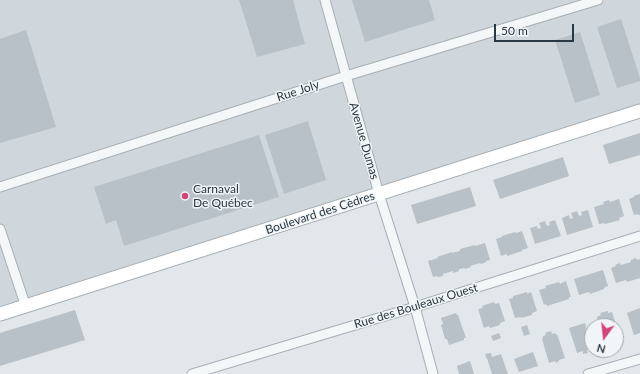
<!DOCTYPE html>
<meta charset="utf-8">
<style>
body{margin:0}
#map{position:relative;width:640px;height:374px;overflow:hidden;background:#e1e7ea;font-family:Lato,sans-serif}
canvas{display:block}
.north{position:absolute;left:584px;top:318px;width:40px;height:40px;box-sizing:border-box;background:#f1f5f7;border:1px solid #a1a9af;border-radius:50%;rotate:195deg;font-size:11px;font-weight:700;line-height:16px;text-align:center;color:#293843}
.north::after{content:'';display:block;margin:auto;width:14px;height:18px;background:#d2447a;clip-path:polygon(50% 0,100% 100%,50% 72%,0 100%)}
.scale{position:absolute;left:494px;top:24px;width:80px;height:18px;box-sizing:border-box;border:2px solid #293843;border-top:0;padding-left:5px;font-size:12px;line-height:14px;white-space:nowrap;color:#293843;-webkit-text-stroke:3px #f1f5f7;paint-order:stroke}
</style>
<div id="map">
<canvas width="640" height="374"></canvas>
<div class="north">N</div>
<div class="scale">50 m</div>
</div>
<script>
const ctx = document.querySelector('canvas').getContext('2d');
ctx.lineJoin = 'round';
function fill(path, color) { ctx.fillStyle = color; ctx.fill(path, 'evenodd'); }
const shape = rows => new Path2D(rows.map(r => 'M' + r).join(''));
function stroke(path, color, width, dash) { ctx.strokeStyle = color; ctx.lineWidth = width; ctx.lineCap = dash ? 'butt' : 'round'; ctx.setLineDash(dash || []); ctx.stroke(path); }
function write(font, color, halo, rows, align = 'center') {
  ctx.font = font + ' Lato,sans-serif'; ctx.lineWidth = 3; ctx.setLineDash([]); ctx.textBaseline = 'middle'; ctx.strokeStyle = halo; ctx.fillStyle = color; for (const [text, x, y, turn = 0] of rows) {
    ctx.save(); ctx.translate(x, y); ctx.rotate((+turn || 0) * Math.PI / 180); ctx.textAlign = isNaN(turn) ? turn : align; if (halo) ctx.strokeText(text, 0, 0); ctx.fillText(text, 0, 0); ctx.restore();
  }
}
fill(shape([
 [0,0,640,0,640,111,0,312]
]), '#cfd7dc');
fill(shape([
 [239,0,293,0,305,44,257,57],
 [352,0,429,0,435,20,365,42],
 [621,19,640,78,640,81,617,88,597,27],
 [26,30,56,127,0,143,0,39],
 [580,32,600,95,575,103,555,40],
 [308,121,326,180,284,194,265,135],
 [640,133,640,155,609,164,603,145],
 [259,135,279,197,124,246,116,220,106,224,94,187],
 [563,157,569,176,500,199,493,180],
 [470,187,476,206,417,224,411,205],
 [640,194,640,215,639,215,638,214,634,215,629,199,634,197,634,196],
 [619,199,624,216,619,218,620,220,605,224,604,223,599,224,594,207,604,204,603,202,609,200,610,202],
 [588,210,593,227,567,235,562,218,569,215,570,219,573,218,571,213,577,211,579,216,582,215,581,212],
 [555,220,561,236,535,244,530,228,537,226,538,229,541,228,539,223,545,221,547,226,550,225,549,222],
 [522,231,528,248,522,250,522,251,507,256,507,254,501,256,496,239,502,237,502,236,515,232,516,233],
 [485,243,490,260,486,261,486,262,481,264,480,263,470,266,471,267,465,269,465,268,459,269,459,271,453,273,453,271,443,274,443,276,438,277,437,276,433,277,428,261,438,258,437,257,452,252,452,253,460,251,460,249,475,245,475,246],
 [636,258,637,260,640,259,640,278,627,282,626,280,616,283,611,268,616,266,615,265,620,263,621,265,631,262,631,260],
 [603,270,608,286,604,288,604,289,590,294,589,292,579,295,574,279],
 [566,281,571,297,569,297,569,299,547,306,546,304,544,305,539,290,546,288,545,286,559,282,560,284],
 [527,292,527,294,531,292,537,311,532,313,532,315,521,318,521,317,515,318,509,299,513,298,513,296],
 [494,302,495,304,499,303,505,321,500,323,500,325,490,328,489,326,484,328,478,309,483,308,482,306],
 [640,308,640,333,634,335,627,313],
 [75,310,85,340,0,366,0,333],
 [608,311,608,313,612,312,621,340,616,341,616,326,600,326,597,317,601,315,600,313],
 [456,313,457,315,458,315,466,338,464,338,464,340,449,345,447,339,445,339,441,325,443,324,441,318],
 [585,323,592,349,587,350,588,353,583,354,583,351,577,353,569,328],
 [527,325,530,334,524,336,521,327],
 [551,331,552,334,555,333,556,335,557,334,565,358,559,360,559,361,556,363,555,361,549,363,542,339,543,338,543,336,546,335,545,333],
 [499,333,501,338,493,341,491,336],
 [533,352,538,366,519,372,514,359],
 [491,353,492,357,501,354,508,374,492,374,487,358,486,358,485,354],
 [470,361,474,374,459,374,457,366]
]), '#b8c1c8');
const street = shape([
 [325,0,379,194,415,307,433,374],
 [0,187,346,76,598,0],
 [0,229,26,307],
 [192,374,415,307,640,236],
 [588,374,640,359]
]);
const secondary = shape([
 [0,314,640,111]
]);
stroke(street, '#a6afb5', 11);
stroke(secondary, '#a6afb5', 15);
stroke(street, '#f4f7f8', 9);
stroke(secondary, '#fff', 13);
for (const [x, y, r, color] of [
 [185,196,4,"#d2447a"]
]) { const dot = new Path2D(); dot.arc(x, y, r, 0, 2 * Math.PI); ctx.fillStyle = color; ctx.fill(dot); stroke(dot, '#f1f5f7', 1.5); }
write('12px', '#293843', '#f1f5f7', [
 ["Rue Joly",298,91,-18],
 ["Avenue Dumas",364,141,74],
 ["Boulevard des Cèdres",320,213,-18],
 ["Rue des Bouleaux Ouest",416,306,-17]
]);
write('12px', '#293843', '#f1f5f7', [
 ["Carnaval",193,189],
 ["De Québec",193,203]
], 'left');
</script>
